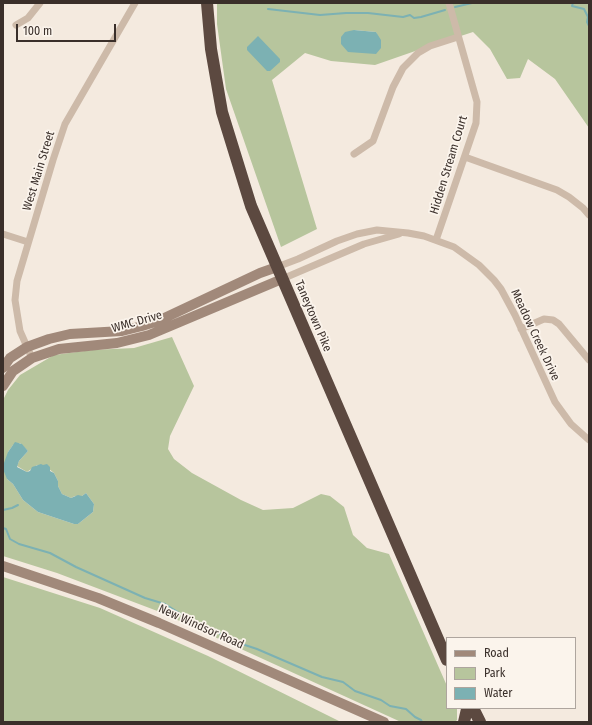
<!DOCTYPE html>
<style>
body{margin:0}
#map{position:relative;width:592px;height:725px;overflow:hidden;background:#f4eadf;font-family:"Fira Sans Condensed",sans-serif}
canvas{display:block}
.frame{position:absolute;inset:0;border:4px solid #3a2f2a;pointer-events:none}
.legend{position:absolute;left:446px;top:637px;width:130px;height:72px;box-sizing:border-box;background:#fbf4ec;border:1px solid #aea59e;margin:0;padding:5px 7px;list-style:none;font-size:12px;color:#3a2f2a}
.legend li{display:flex;align-items:center;gap:8px;height:20px}
.legend b{width:20px;border:1px solid #aea59e}
.scale{position:absolute;left:16px;top:24px;width:100px;height:18px;box-sizing:border-box;border:2px solid #3a2f2a;border-top:0;padding-left:5px;font-size:12px;line-height:14px;white-space:nowrap;color:#3a2f2a;-webkit-text-stroke:3px #fbf4ec;paint-order:stroke}
</style>
<div id="map">
<canvas width="592" height="725"></canvas>
<div class="frame"></div>
<ul class="legend">
<li><b style="height:5px;background:#a1897a"></b>Road</li>
<li><b style="height:11px;background:#b7c59d"></b>Park</li>
<li><b style="height:11px;background:#7cb1b3"></b>Water</li>
</ul>
<div class="scale">100 m</div>
</div>
<script>
const ctx = document.querySelector('canvas').getContext('2d');
ctx.lineJoin = 'round';
function fill(path, color) { ctx.fillStyle = color; ctx.fill(path, 'evenodd'); }
const shape = rows => new Path2D(rows.map(r => 'M' + r).join(''));
function stroke(path, color, width, dash) { ctx.strokeStyle = color; ctx.lineWidth = width; ctx.lineCap = dash ? 'butt' : 'round'; ctx.setLineDash(dash || []); ctx.stroke(path); }
function write(font, color, halo, rows, align = 'center') {
  ctx.font = font + ' "Fira Sans Condensed",sans-serif'; ctx.lineWidth = 3.5; ctx.setLineDash([]); ctx.textBaseline = 'middle'; ctx.strokeStyle = halo; ctx.fillStyle = color; for (const [text, x, y, turn = 0] of rows) {
    ctx.save(); ctx.translate(x, y); ctx.rotate((+turn || 0) * Math.PI / 180); ctx.textAlign = isNaN(turn) ? turn : align; if (halo) ctx.strokeText(text, 0, 0); ctx.fillText(text, 0, 0); ctx.restore();
  }
}
fill(shape([
 [217,3,589,3,589,128,555,79,528,59,520,78,507,79,490,49,473,32,421,49,375,65,331,61,305,53,272,80,317,229,281,247,226,89,217,24],
 [354,30,376,32,381,48],
 [172,337,194,386,170,436,168,449,174,459,192,473,241,500,263,510,293,508,321,494,330,496,344,507,353,535,367,548,389,554,447,686,447,708,457,708,457,720,455,722,401,722,160,612,57,573,3,556,3,400,8,390,20,375,54,355,92,350,134,348],
 [20,443,28,451,19,461,17,466,27,472,37,465,44,465,54,473,58,481,58,486,62,494,71,498,75,496,82,496,86,493,94,504,93,512,78,524,74,524,38,512,23,500,13,484,7,479,8,452,13,445],
 [3,577,100,608,208,656,341,722,3,722]
]), '#b7c59d');
fill(shape([
 [354,30,376,32,381,40,381,48,376,54,348,52,341,44,341,37,345,32],
 [258,36,280,59,280,62,270,71,267,71,247,50,247,47],
 [15,442,22,444,28,451,19,461,17,467,27,472,30,471,32,467,41,464,43,465,47,464,50,467,50,471,54,473,58,481,58,486,62,494,71,498,78,495,82,496,86,493,94,504,93,512,78,524,74,524,38,512,23,500,13,484,7,479,3,469,4,463,8,452]
]), '#7cb1b3');
stroke(shape([
 [573,3,572,6,584,9,588,17,587,22,589,26],
 [455,7,472,3],
 [268,9,320,15,346,13,368,13,403,17,410,15,414,18,421,17,445,10],
 [3,510,12,508,18,505],
 [3,528,6,529,10,539,19,544,50,553,76,567,145,598,165,604,187,618,219,633,227,639,257,649,322,677,343,682,355,691,381,700,390,706,406,709,415,717,421,720,422,722]
]), '#7cb1b3', 2);
stroke(shape([
 [16,25,28,18,40,3],
 [354,154,373,141,393,87,403,68,418,53,430,46,458,37],
 [465,157,557,190,569,197,583,208,589,215],
 [3,234,28,242],
 [436,240,476,123,477,102,449,3],
 [277,267,298,259,337,241,357,234,377,230,408,233,424,236,454,247,479,265,494,280,501,289,515,315,555,402,571,424,589,440],
 [282,279,364,244,399,234],
 [521,329,544,319,553,320,559,324,589,360],
 [32,358,20,331,15,300,17,281,53,160,65,124,135,3]
]), '#cdbaa9', 7);
stroke(shape([
 [3,368,10,358,27,347,49,339,70,334,122,331,142,326,158,321,260,273,277,267],
 [3,386,13,371,32,358,59,349,117,343,149,335,282,279],
 [3,566,98,598,159,623,384,722]
]), '#a1897a', 10);
stroke(shape([
 [207,3,211,49,222,112,251,206,447,660],
 [473,708,480,722],
 [464,722,467,709]
]), '#5c4940', 12);
write('12px', '#3a2f2a', '#fbf4ec', [
 ["Hidden Stream Court",449,165,-73],
 ["West Main Street",39,171,-73],
 ["Taneytown Pike",313,316,67],
 ["WMC Drive",137,322,-16],
 ["Meadow Creek Drive",535,335,65],
 ["New Windsor Road",201,627,24]
]);
</script>
